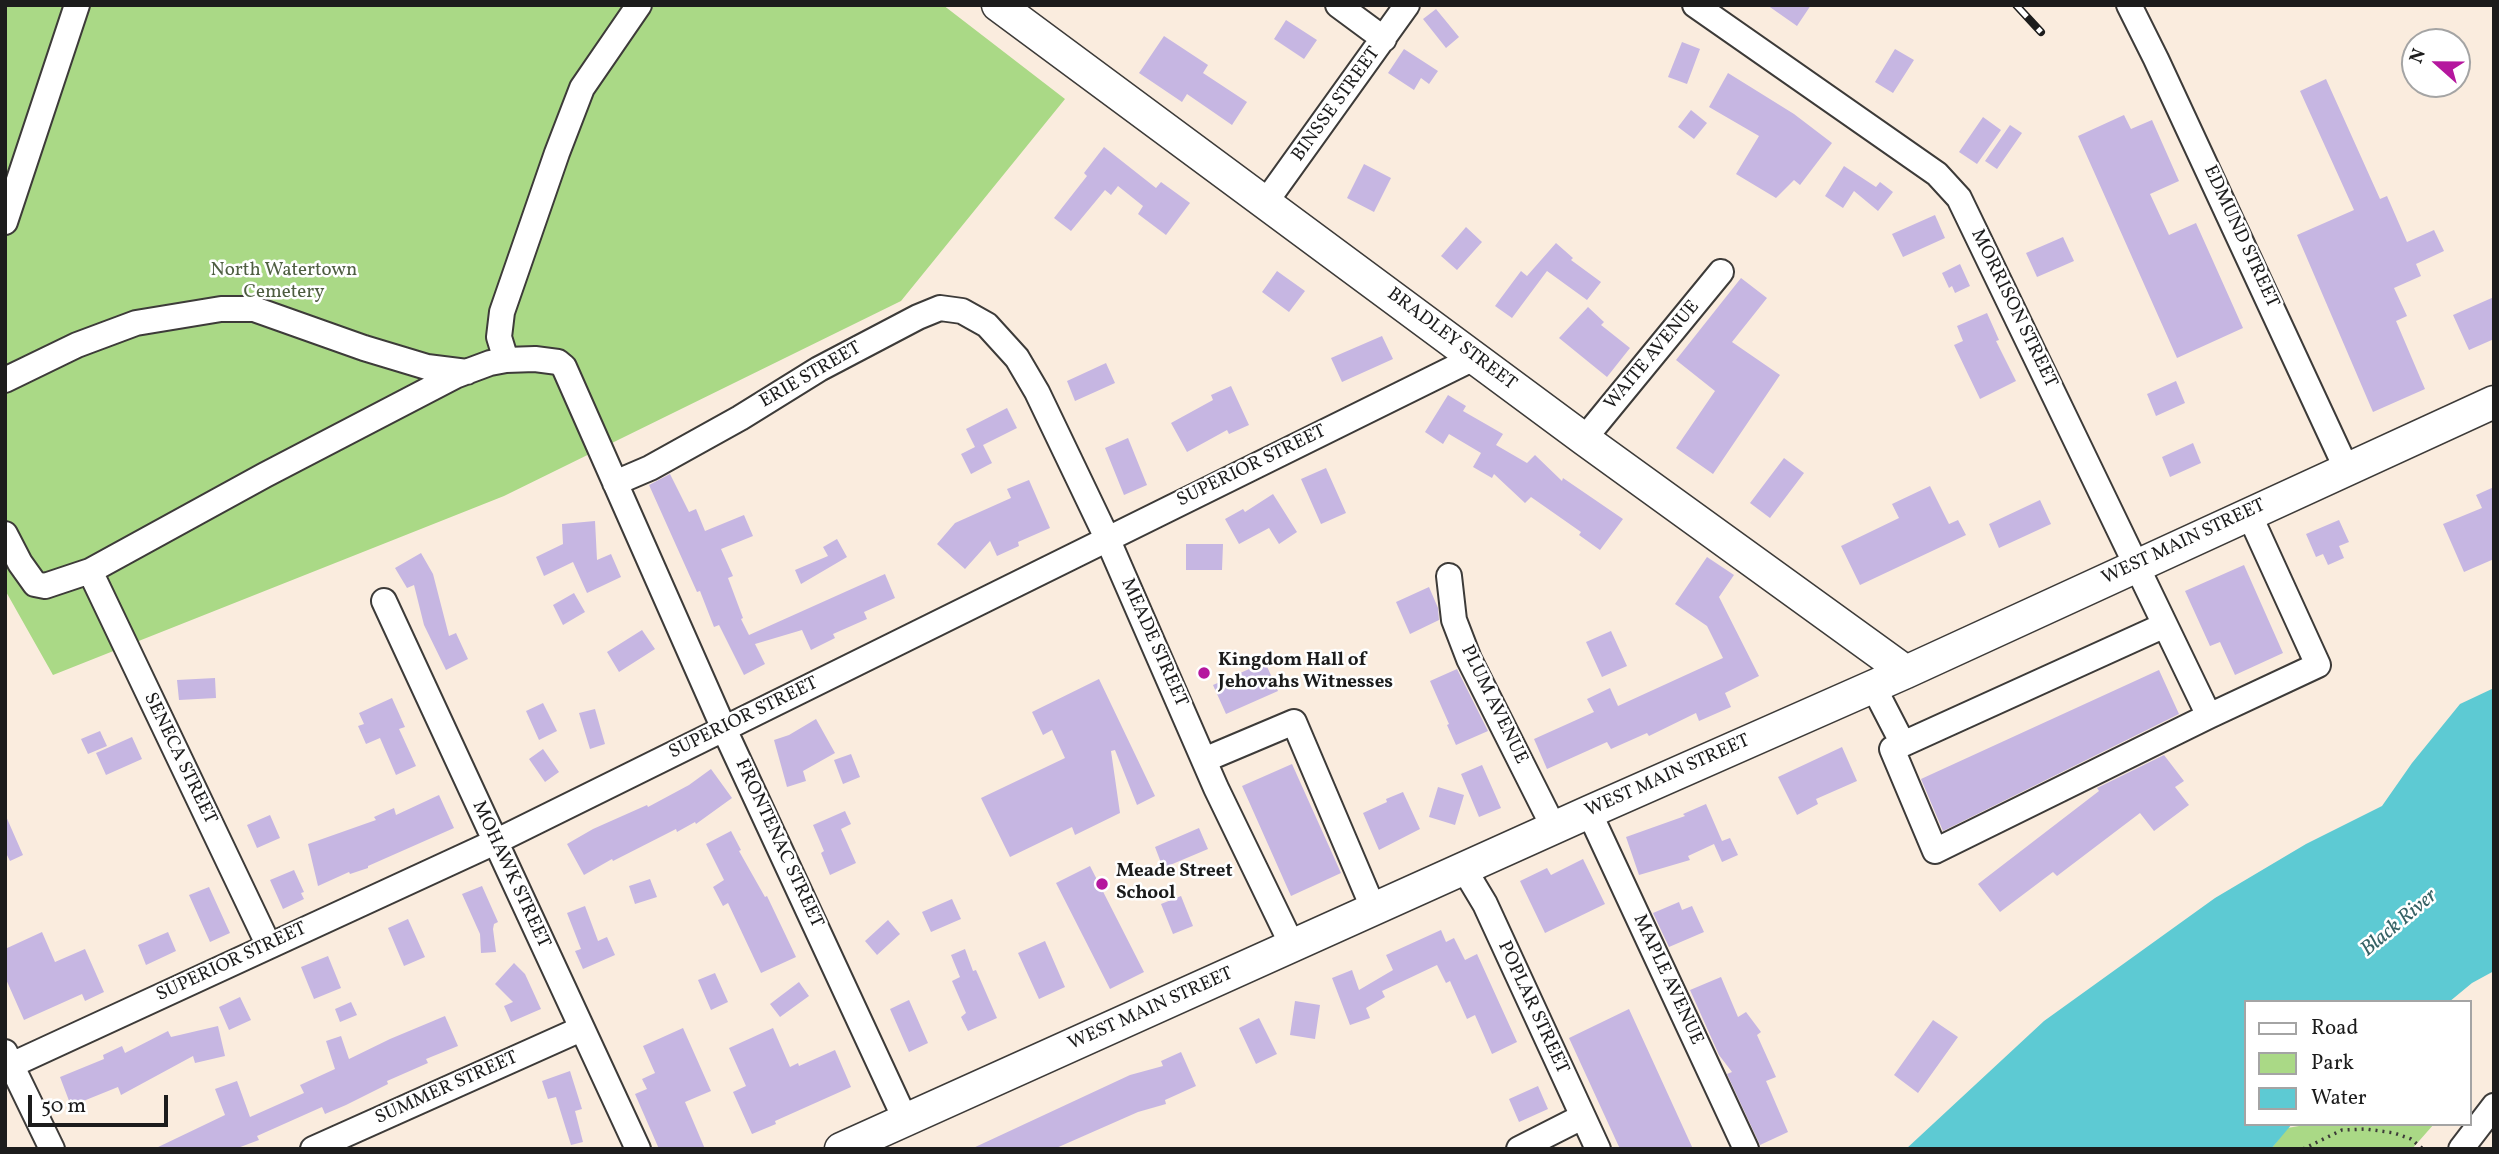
<!DOCTYPE html>
<style>
body{margin:0}
#map{position:relative;width:2499px;height:1154px;overflow:hidden;background:#faecde;font-family:Vollkorn,serif}
canvas{display:block}
.frame{position:absolute;inset:0;border:7px solid #1c1c1c;pointer-events:none}
.legend{position:absolute;left:2244px;top:1000px;width:228px;height:126px;box-sizing:border-box;background:#fff;border:2px solid #a4a4a4;margin:0;padding:9px 12px;list-style:none;font-size:21px;color:#1c1c1c}
.legend li{display:flex;align-items:center;gap:14px;height:35px}
.legend b{width:35px;border:2px solid #a4a4a4}
.north{position:absolute;left:2401px;top:28px;width:70px;height:70px;box-sizing:border-box;background:#fff;border:2px solid #a4a4a4;border-radius:50%;rotate:291deg;font-size:19px;font-weight:700;line-height:28px;text-align:center;color:#1c1c1c}
.north::after{content:'';display:block;margin:auto;width:24px;height:32px;background:#b5179e;clip-path:polygon(50% 0,100% 100%,50% 72%,0 100%)}
.scale{position:absolute;left:28px;top:1095px;width:140px;height:32px;box-sizing:border-box;border:4px solid #1c1c1c;border-top:0;padding-left:9px;font-size:21px;line-height:24px;white-space:nowrap;color:#1c1c1c;-webkit-text-stroke:5px #fff;paint-order:stroke}
</style>
<div id="map">
<canvas width="2499" height="1154"></canvas>
<div class="frame"></div>
<ul class="legend">
<li><b style="height:9px;background:#fff"></b>Road</li>
<li><b style="height:19px;background:#aad986"></b>Park</li>
<li><b style="height:19px;background:#5dcad3"></b>Water</li>
</ul>
<div class="north">N</div>
<div class="scale">50 m</div>
</div>
<script>
const ctx = document.querySelector('canvas').getContext('2d');
ctx.lineJoin = 'round';
function fill(path, color) { ctx.fillStyle = color; ctx.fill(path, 'evenodd'); }
const shape = rows => new Path2D(rows.map(r => 'M' + r).join(''));
function stroke(path, color, width, dash) { ctx.strokeStyle = color; ctx.lineWidth = width; ctx.lineCap = dash ? 'butt' : 'round'; ctx.setLineDash(dash || []); ctx.stroke(path); }
function write(font, color, halo, rows, align = 'center') {
  ctx.font = font + ' Vollkorn,serif'; ctx.lineWidth = 5; ctx.setLineDash([]); ctx.textBaseline = 'middle'; ctx.strokeStyle = halo; ctx.fillStyle = color; for (const [text, x, y, turn = 0] of rows) {
    ctx.save(); ctx.translate(x, y); ctx.rotate((+turn || 0) * Math.PI / 180); ctx.textAlign = isNaN(turn) ? turn : align; if (halo) ctx.strokeText(text, 0, 0); ctx.fillText(text, 0, 0); ctx.restore();
  }
}
fill(shape([
 [5,5,943,5,1065,99,901,301,504,496,53,675,5,590],
 [2311,1124,2434,1124,2412,1149,2271,1149,2287,1128]
]), '#aad986');
fill(shape([
 [2494,688,2494,971,2472,983,2449,1002,2245,1002,2245,1124,2292,1124,2271,1149,1906,1149,2044,1021,2215,898,2306,844,2382,806,2412,763,2460,704]
]), '#5dcad3');
fill(shape([
 [1767,5,1811,5,1797,26],
 [1436,9,1459,37,1446,48,1423,19],
 [1286,20,1317,40,1304,59,1274,39],
 [1164,36,1208,65,1203,73,1247,102,1232,125,1187,94,1182,102,1139,73],
 [1682,42,1700,49,1687,84,1668,77],
 [1404,49,1438,71,1429,84,1421,78,1414,90,1388,73],
 [1895,49,1914,60,1893,93,1875,82],
 [1728,73,1794,114,1832,143,1800,185,1794,180,1776,198,1736,174,1759,136,1709,107],
 [2326,79,2380,199,2387,196,2407,242,2434,230,2444,251,2416,264,2421,276,2394,288,2407,316,2396,321,2425,389,2373,412,2297,235,2354,210,2300,91],
 [1691,110,1707,123,1694,139,1678,127],
 [2124,115,2131,129,2152,120,2179,181,2150,194,2169,235,2196,223,2243,328,2177,358,2078,136],
 [1983,117,2001,130,1977,164,1959,152],
 [2010,125,2022,133,1997,169,1985,161],
 [1104,147,1156,188,1161,182,1190,203,1166,235,1138,214,1143,206,1118,186,1111,195,1105,190,1071,231,1054,218,1087,176,1084,173],
 [1364,164,1391,178,1374,212,1347,198],
 [1844,166,1876,187,1880,182,1893,192,1878,211,1854,191,1843,208,1825,196],
 [1935,215,1945,238,1903,257,1892,234],
 [1466,227,1482,242,1457,270,1441,256],
 [2063,237,2074,261,2037,277,2026,253],
 [1556,243,1573,258,1571,260,1601,282,1587,300,1547,271,1512,318,1495,306,1521,271,1527,276],
 [1960,264,1970,286,1955,293,1952,286,1949,288,1942,273],
 [1277,271,1305,291,1289,312,1262,292],
 [1741,278,1767,298,1732,342,1780,375,1713,474,1676,448,1715,391,1676,360],
 [2494,297,2494,339,2469,350,2453,315],
 [1588,307,1604,322,1601,325,1630,348,1607,377,1559,338],
 [1987,313,1999,340,1996,341,2016,381,1980,399,1954,345,1963,341,1957,326],
 [1382,336,1393,359,1342,382,1331,358],
 [1106,363,1115,383,1075,401,1067,381],
 [2176,381,2185,403,2156,416,2147,394],
 [1231,386,1249,425,1229,434,1227,430,1187,452,1171,423,1213,400,1211,395],
 [1448,395,1466,406,1463,411,1503,434,1496,445,1527,463,1535,455,1562,481,1563,478,1623,519,1600,550,1579,535,1581,532,1531,497,1525,503,1494,474,1492,478,1473,467,1481,453,1449,434,1443,444,1425,432],
 [1007,408,1017,428,983,445,992,463,971,474,961,454,975,447,966,429],
 [1128,438,1147,485,1124,495,1105,448],
 [2193,443,2201,463,2170,477,2162,457],
 [1784,458,1804,473,1770,518,1750,503],
 [1326,468,1346,513,1321,524,1301,479],
 [670,474,689,512,696,509,705,531,744,515,753,536,721,549,733,576,728,578,743,618,741,619,749,635,885,574,895,598,864,612,867,619,833,634,835,638,811,650,802,630,755,644,765,664,744,675,719,625,714,627,700,591,697,592,649,485],
 [1029,480,1050,528,1018,542,1019,546,997,556,990,541,965,569,937,544,955,523,1011,498,1007,489],
 [1930,486,1949,524,1958,520,1966,535,1860,585,1841,546,1899,518,1892,504],
 [2494,487,2494,559,2464,572,2443,524,2482,508,2476,495],
 [1273,494,1297,532,1279,544,1269,528,1239,544,1225,519,1243,509,1245,512],
 [2040,500,2051,524,1999,548,1989,524],
 [2339,520,2349,542,2339,546,2344,558,2328,565,2323,554,2316,557,2306,534],
 [595,521,597,560,611,554,621,577,587,593,573,562,544,576,536,557,563,544,562,524],
 [837,539,847,557,801,584,795,570,828,556,823,547],
 [1186,544,1223,544,1222,570,1186,570],
 [421,553,433,574,449,636,456,633,468,659,446,670,424,625,414,585,407,588,395,568],
 [1707,557,1734,575,1719,597,1759,676,1725,693,1731,707,1699,721,1696,713,1649,736,1647,733,1611,749,1607,742,1547,769,1534,739,1594,712,1587,699,1610,688,1618,706,1723,658,1707,626,1675,604],
 [2244,565,2283,653,2235,675,2220,642,2210,646,2185,591],
 [1429,587,1438,608,1439,620,1410,634,1396,602],
 [574,593,585,612,563,625,553,605],
 [642,630,655,649,619,672,607,652],
 [1611,631,1627,666,1602,677,1586,642],
 [1265,662,1278,691,1226,714,1213,685],
 [1457,669,1488,731,1456,745,1447,725,1449,724,1430,681],
 [2159,670,2179,714,1943,831,1921,779],
 [215,678,216,698,179,700,177,680],
 [1099,679,1155,796,1137,805,1115,750,1111,751,1120,813,1075,835,1072,827,1010,857,981,798,1065,758,1052,730,1043,735,1032,712],
 [392,698,405,727,399,729,416,766,396,775,380,738,366,744,358,726,364,724,359,713],
 [543,703,557,731,539,740,526,711],
 [595,709,605,744,590,749,579,713],
 [816,719,835,753,803,771,806,781,787,787,774,740,789,735],
 [100,731,107,746,88,754,81,739],
 [132,737,142,759,106,775,96,753],
 [1842,747,1857,781,1816,799,1818,804,1797,815,1778,777],
 [543,749,559,772,545,782,529,759],
 [851,754,860,777,843,784,834,760],
 [2164,755,2184,781,2175,787,2189,805,2154,831,2140,813,2057,876,2053,872,2000,912,1978,884,2099,791,2097,788],
 [1292,764,1341,873,1291,896,1242,786],
 [1482,765,1501,808,1479,817,1461,774],
 [711,769,732,798,696,824,695,822,677,832,676,829,613,861,612,859,584,875,567,844,593,829,647,805,648,807,689,785],
 [1438,787,1464,795,1455,825,1429,817],
 [1403,792,1420,829,1379,850,1363,813,1387,802,1386,799],
 [439,795,454,828,368,866,368,868,350,874,349,872,318,886,308,844,376,820,374,817,394,808,396,815],
 [1706,804,1722,841,1730,838,1738,855,1722,862,1714,844,1688,856,1690,860,1639,875,1626,837,1685,816,1683,814],
 [845,811,851,824,841,829,856,863,830,875,821,853,824,851,813,825],
 [5,814,23,855,10,861,5,851],
 [270,815,280,838,257,848,247,825],
 [1199,828,1208,849,1163,868,1155,847],
 [731,831,741,850,739,851,765,897,767,896,796,957,761,973,728,903,723,906,713,887,724,880,706,844],
 [1583,859,1605,904,1545,933,1520,881,1547,868,1551,875],
 [1090,866,1144,972,1110,989,1056,883],
 [294,870,304,892,301,893,304,899,283,909,270,880],
 [650,879,657,897,635,904,629,886],
 [482,886,498,922,494,924,493,929,496,952,481,953,480,934,462,894],
 [209,887,230,933,210,942,189,895],
 [1181,896,1193,926,1173,934,1161,904],
 [952,899,961,919,931,932,922,912],
 [1679,902,1682,910,1692,906,1704,932,1669,947,1653,913],
 [585,906,598,941,607,937,615,955,583,969,575,951,581,949,567,913],
 [408,919,425,957,404,966,388,928],
 [888,920,900,934,877,955,865,941],
 [1441,930,1446,942,1454,938,1465,960,1477,954,1517,1042,1492,1054,1475,1015,1467,1019,1450,981,1446,983,1437,965,1382,991,1385,997,1366,1008,1370,1018,1350,1025,1332,978,1352,970,1359,990,1393,970,1386,955],
 [42,932,55,962,85,949,104,992,85,1001,82,994,24,1020,5,977,5,949],
 [168,932,176,951,146,965,138,945],
 [1045,941,1065,987,1039,999,1018,953],
 [965,949,973,971,976,970,997,1018,968,1031,961,1017,966,1013,952,981,960,977,951,955],
 [328,956,341,988,314,999,301,967],
 [514,963,525,974,541,1009,511,1022,504,1006,513,1002,495,984],
 [715,973,728,1002,711,1010,698,980],
 [1721,977,1738,1017,1746,1012,1761,1032,1757,1035,1776,1077,1766,1081,1788,1132,1760,1145,1727,1074,1732,1072,1719,1055,1690,990],
 [799,982,809,996,780,1017,770,1004],
 [240,997,251,1020,229,1030,219,1007],
 [909,1000,928,1043,909,1052,890,1009],
 [1295,1001,1320,1005,1315,1039,1290,1035],
 [351,1002,357,1015,340,1022,335,1009],
 [1629,1009,1693,1149,1620,1149,1569,1038],
 [445,1016,458,1046,426,1059,428,1063,387,1081,388,1084,346,1105,325,1114,322,1107,257,1136,259,1140,235,1149,154,1149,225,1115,215,1089,237,1081,250,1117,304,1093,300,1085,335,1069,326,1041,341,1036,349,1059,390,1039],
 [1259,1018,1277,1054,1256,1064,1239,1028],
 [1933,1020,1958,1037,1918,1093,1894,1075],
 [218,1026,225,1056,195,1063,193,1056,121,1095,118,1087,71,1106,60,1077,104,1059,103,1055,122,1046,125,1053,168,1031,171,1037],
 [683,1028,711,1091,685,1102,705,1149,659,1149,635,1094,647,1089,642,1079,655,1073,643,1046],
 [773,1028,790,1067,798,1063,799,1066,835,1050,851,1087,775,1121,776,1124,752,1134,733,1092,746,1086,729,1048],
 [1181,1052,1196,1086,1165,1100,1166,1104,1138,1112,1054,1149,971,1149,1130,1075,1163,1066,1161,1061],
 [570,1071,582,1109,575,1111,583,1142,571,1145,556,1097,548,1099,542,1081],
 [1538,1086,1548,1109,1519,1122,1509,1099]
]), '#c6b6e2');
const minor = shape([
 [1338,5,1384,39],
 [1695,5,1937,174,1959,198,2209,716],
 [2129,5,2156,59,2347,470],
 [1265,203,1407,5],
 [5,222,77,5],
 [506,360,499,337,502,312,557,153,582,88,639,5],
 [5,380,77,345,136,323,221,309,254,309,364,348,427,367,467,372],
 [1584,439,1721,272],
 [615,483,650,468,740,418,819,369,918,317,940,308,962,311,987,325,1017,358,1037,392,1107,538,1216,788,1293,947],
 [5,534,20,563,35,584,45,586,90,571,265,475,455,376,490,363,506,360,535,359,558,362,564,367,724,729,906,1121],
 [90,571,269,946],
 [1449,576,1454,620,1469,659,1554,828],
 [384,601,638,1149],
 [1873,686,1903,744,2165,625],
 [1903,744,1892,749,1935,851,2209,716,2318,665,2249,514],
 [1204,760,1294,722,1374,910],
 [1589,812,1746,1149],
 [1464,869,1485,904,1598,1149],
 [5,1052,52,1149],
 [5,1068,495,842,1476,357],
 [313,1149,581,1029],
 [1519,1149,1582,1117],
 [2461,1149,2494,1106]
]);
const major = shape([
 [998,5,1584,439,1906,672],
 [841,1149,1589,812,1906,672,2494,402]
]);
stroke(minor, '#3d3b39', 28);
stroke(major, '#3d3b39', 35);
stroke(shape([
 [2303,1149,2342,1130,2366,1129,2394,1133,2411,1139,2423,1149]
]), '#3d3b39', 3.5, [2, 5]);
stroke(minor, '#fff', 24);
stroke(major, '#fff', 32);
const rail = shape([
 [2016,5,2041,32]
]);
stroke(rail, '#1c1c1c', 8);
stroke(rail, '#fff', 5, [16]);
for (const [x, y, r, color] of [
 [1204,673,7,"#b5179e"],
 [1102,884,7,"#b5179e"]
]) { const dot = new Path2D(); dot.arc(x, y, r, 0, 2 * Math.PI); ctx.fillStyle = color; ctx.fill(dot); stroke(dot, '#fff', 2.5); }
write('19px', '#1c1c1c', '#fff', [
 ["BINSSE STREET",1337,105,-54],
 ["EDMUND STREET",2240,237,65],
 ["MORRISON STREET",2013,309,64],
 ["BRADLEY STREET",1451,340,37],
 ["WAITE AVENUE",1653,356,-50],
 ["ERIE STREET",811,376,-30],
 ["SUPERIOR STREET",1252,467,-26],
 ["WEST MAIN STREET",2184,543,-25],
 ["MEADE STREET",1153,643,66],
 ["PLUM AVENUE",1493,705,64],
 ["SUPERIOR STREET",744,719,-26],
 ["SENECA STREET",179,759,64],
 ["WEST MAIN STREET",1668,777,-24],
 ["FRONTENAC STREET",778,844,65],
 ["MOHAWK STREET",510,875,65],
 ["SUPERIOR STREET",232,963,-25],
 ["MAPLE AVENUE",1667,980,65],
 ["POPLAR STREET",1532,1008,65],
 ["WEST MAIN STREET",1151,1010,-24],
 ["SUMMER STREET",447,1089,-24]
]);
write('19px', '#4e5e41', '#fff', [
 ["North Watertown",284,272],
 ["Cemetery",284,294]
]);
write('bold 19px', '#1c1c1c', '#fff', [
 ["Kingdom Hall of",1218,662],
 ["Jehovahs Witnesses",1218,684],
 ["Meade Street",1116,873],
 ["School",1116,895]
], 'left');
write('italic 21px', '#366265', '#fff', [
 ["Black River",2400,924,-40]
]);
</script>
